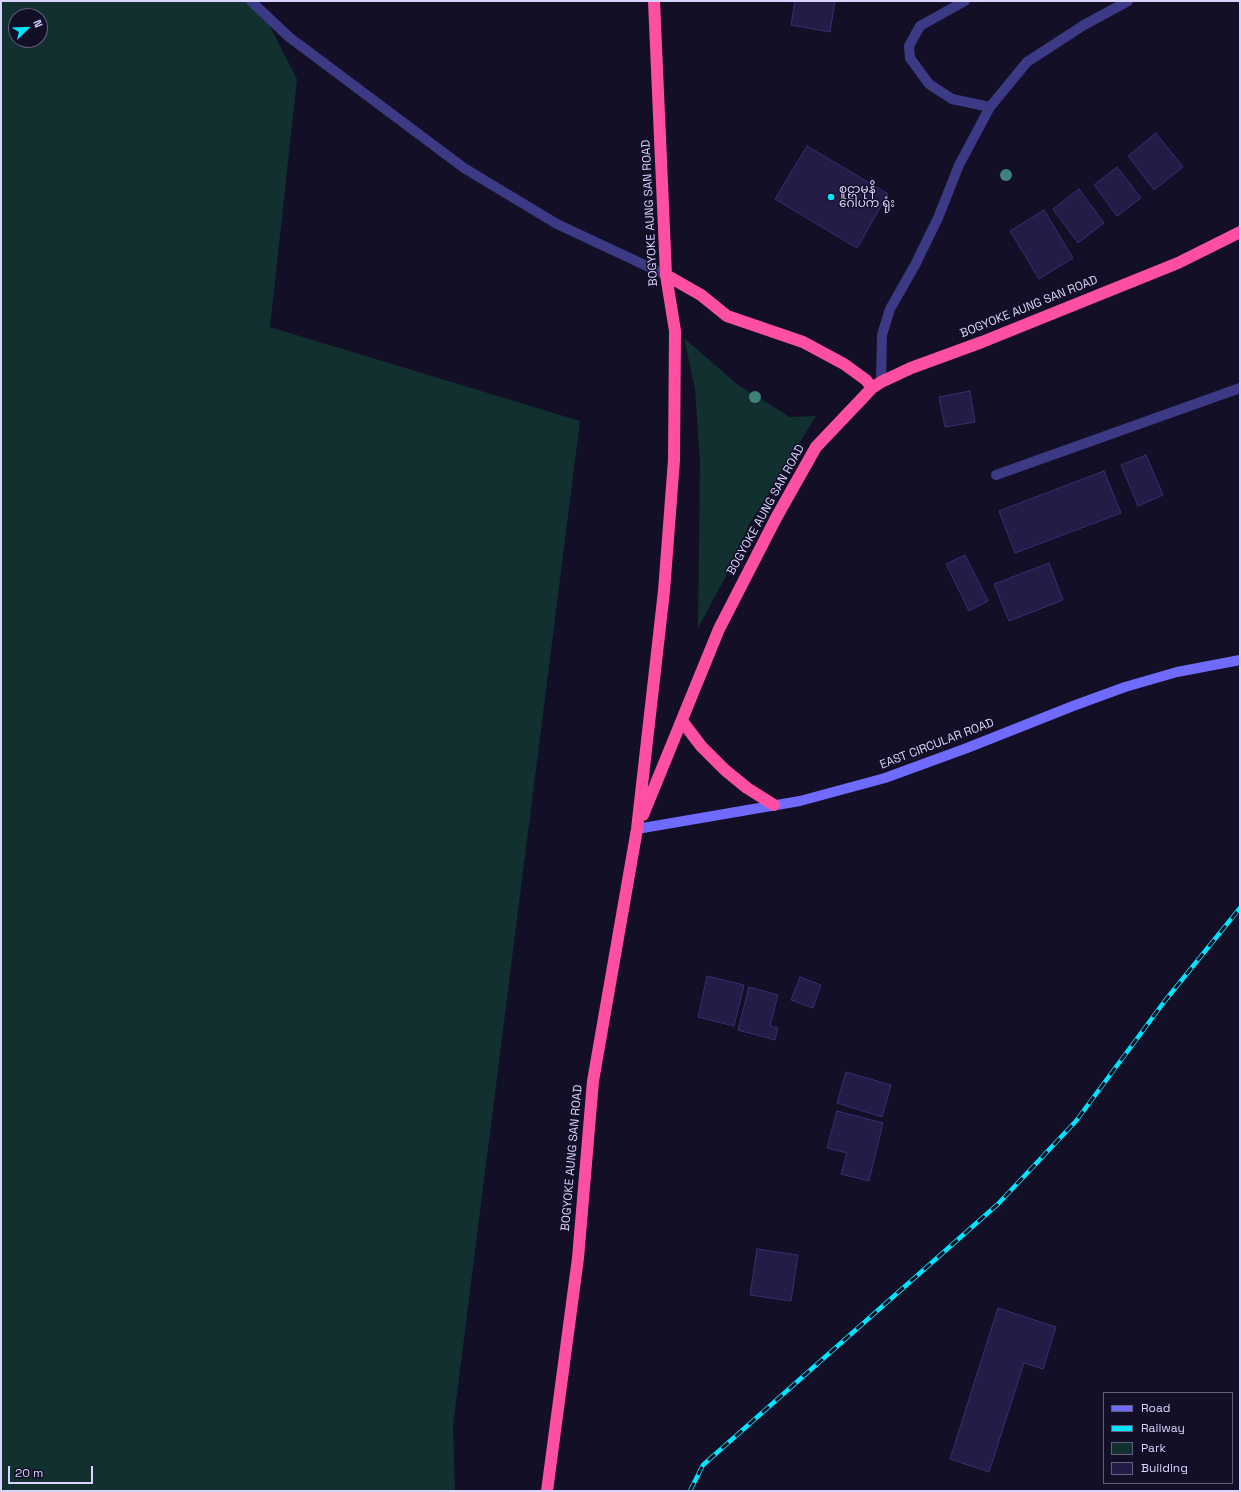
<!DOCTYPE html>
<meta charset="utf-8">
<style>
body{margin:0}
#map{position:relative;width:1241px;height:1492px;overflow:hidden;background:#130f26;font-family:"Space Grotesk",sans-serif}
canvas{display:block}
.frame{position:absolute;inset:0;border:2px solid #d9d4ff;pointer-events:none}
.legend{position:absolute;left:1103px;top:1392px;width:130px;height:92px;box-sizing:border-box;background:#130f26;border:1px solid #625e7d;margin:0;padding:5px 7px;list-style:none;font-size:12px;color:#d9d4ff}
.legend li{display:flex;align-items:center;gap:8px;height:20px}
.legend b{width:20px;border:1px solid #625e7d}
.north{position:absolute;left:8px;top:8px;width:40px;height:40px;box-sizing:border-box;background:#130f26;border:1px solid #625e7d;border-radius:50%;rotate:67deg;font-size:11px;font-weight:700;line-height:16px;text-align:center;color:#d9d4ff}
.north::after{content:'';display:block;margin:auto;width:14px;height:18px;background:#00e5ff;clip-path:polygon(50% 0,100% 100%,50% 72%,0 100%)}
.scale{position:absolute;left:8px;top:1466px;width:85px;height:18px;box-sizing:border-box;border:2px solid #d9d4ff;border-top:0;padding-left:5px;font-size:12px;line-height:14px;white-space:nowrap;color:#d9d4ff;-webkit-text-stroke:3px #130f26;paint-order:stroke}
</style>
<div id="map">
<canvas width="1241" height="1492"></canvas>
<div class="frame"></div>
<ul class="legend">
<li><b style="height:5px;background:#6f6bff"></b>Road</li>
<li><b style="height:5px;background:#00e5ff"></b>Railway</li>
<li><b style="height:11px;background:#12302f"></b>Park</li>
<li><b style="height:11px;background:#241b47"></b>Building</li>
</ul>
<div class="north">N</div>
<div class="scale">20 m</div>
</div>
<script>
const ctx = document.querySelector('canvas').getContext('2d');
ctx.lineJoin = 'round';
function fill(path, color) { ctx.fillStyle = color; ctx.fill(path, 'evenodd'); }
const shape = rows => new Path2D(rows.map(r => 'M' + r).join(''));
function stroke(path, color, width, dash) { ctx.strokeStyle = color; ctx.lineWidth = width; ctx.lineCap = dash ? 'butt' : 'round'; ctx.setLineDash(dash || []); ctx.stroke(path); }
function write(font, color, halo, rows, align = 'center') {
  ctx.font = font + ' "Space Grotesk","Noto Sans Myanmar",sans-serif'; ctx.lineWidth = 3; ctx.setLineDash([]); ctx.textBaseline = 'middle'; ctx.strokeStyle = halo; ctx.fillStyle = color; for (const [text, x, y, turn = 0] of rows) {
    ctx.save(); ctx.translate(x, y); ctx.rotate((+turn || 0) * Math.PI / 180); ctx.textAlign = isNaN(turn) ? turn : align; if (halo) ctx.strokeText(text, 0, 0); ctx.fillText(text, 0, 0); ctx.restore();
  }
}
fill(shape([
 [1,1,257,1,297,79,270,327,580,421,453,1425,455,1491,1,1491],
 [16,16,40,16,40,40,16,40],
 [684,338,738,385,790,417,816,416,749,525,726,576,698,628,700,463,695,389]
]), '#12302f');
const building = shape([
 [795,1,835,1,830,32,791,25,795,1],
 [1156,133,1183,167,1154,190,1128,156,1156,133],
 [807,146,888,194,857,248,775,199,807,146],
 [1117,167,1141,198,1117,216,1094,185,1117,167],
 [1079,189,1104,223,1078,243,1053,209,1079,189],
 [1044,210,1073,258,1039,279,1010,231,1044,210],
 [970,391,975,422,945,427,939,397,970,391],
 [1146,455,1163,495,1138,506,1121,465,1146,455],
 [1104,471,1121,513,1015,553,999,511,1104,471],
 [965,555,988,601,969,611,946,564,965,555],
 [1049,563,1063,600,1009,621,994,584,1049,563],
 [707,976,744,985,734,1026,698,1017,707,976],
 [800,977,821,985,813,1008,791,1000,800,977],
 [749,987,778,995,770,1026,778,1028,775,1040,738,1030,749,987],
 [846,1072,891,1085,882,1117,837,1103,846,1072],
 [837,1111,883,1123,869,1181,841,1174,847,1153,827,1148,837,1111],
 [757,1249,798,1255,791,1301,750,1295,757,1249],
 [998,1308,1056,1327,1043,1369,1024,1363,989,1472,950,1459,998,1308]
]);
fill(building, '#241b47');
stroke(building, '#3b2d73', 1);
stroke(shape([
 [251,1,289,37,464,168,557,224,666,275],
 [965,1,920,26,909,46,910,58,929,84,952,99,990,107],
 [881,382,882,335,890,309,915,265,938,218,959,165,990,107,1027,62,1084,25,1128,1]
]), '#3d3a85', 10);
stroke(shape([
 [996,475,1240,388]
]), '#3d3a85', 10);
stroke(shape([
 [637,829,800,801,885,778,967,748,1073,706,1125,687,1177,672,1240,660]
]), '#6f6bff', 10);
stroke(shape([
 [666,275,701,295,727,316,803,342,844,364,866,380,872,388],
 [682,721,701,746,725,770,747,788,774,805],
 [643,815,719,629,776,518,816,447,872,388,881,382,911,368,982,342,1178,263,1240,232],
 [547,1491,578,1258,593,1081,637,829,664,591,674,460,675,331,666,275,654,1]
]), '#ff4fa3', 12);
const rail = shape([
 [690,1491,703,1465,998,1204,1076,1121,1164,1002,1240,908]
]);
stroke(rail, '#00e5ff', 4.5);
stroke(rail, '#130f26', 3, [9]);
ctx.fillStyle = '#3d827b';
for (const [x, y] of [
 [1006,175],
 [755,397]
]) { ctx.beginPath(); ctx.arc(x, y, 6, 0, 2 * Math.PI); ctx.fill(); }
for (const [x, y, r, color] of [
 [831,197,4,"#00e5ff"]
]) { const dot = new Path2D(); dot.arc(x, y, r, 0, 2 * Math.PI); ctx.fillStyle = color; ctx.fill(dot); stroke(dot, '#130f26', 1.5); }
write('12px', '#d9d4ff', '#130f26', [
 ["စူဠာမုနိ",839,190],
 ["ဂေါပက ရုံး",839,204]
], 'left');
write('12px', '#d9d4ff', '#130f26', [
 ["BOGYOKE AUNG SAN ROAD",650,213,-93],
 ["BOGYOKE AUNG SAN ROAD",1029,307,-22],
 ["BOGYOKE AUNG SAN ROAD",766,510,-61],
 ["EAST CIRCULAR ROAD",937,744,-21],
 ["BOGYOKE AUNG SAN ROAD",572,1158,-85]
]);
</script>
